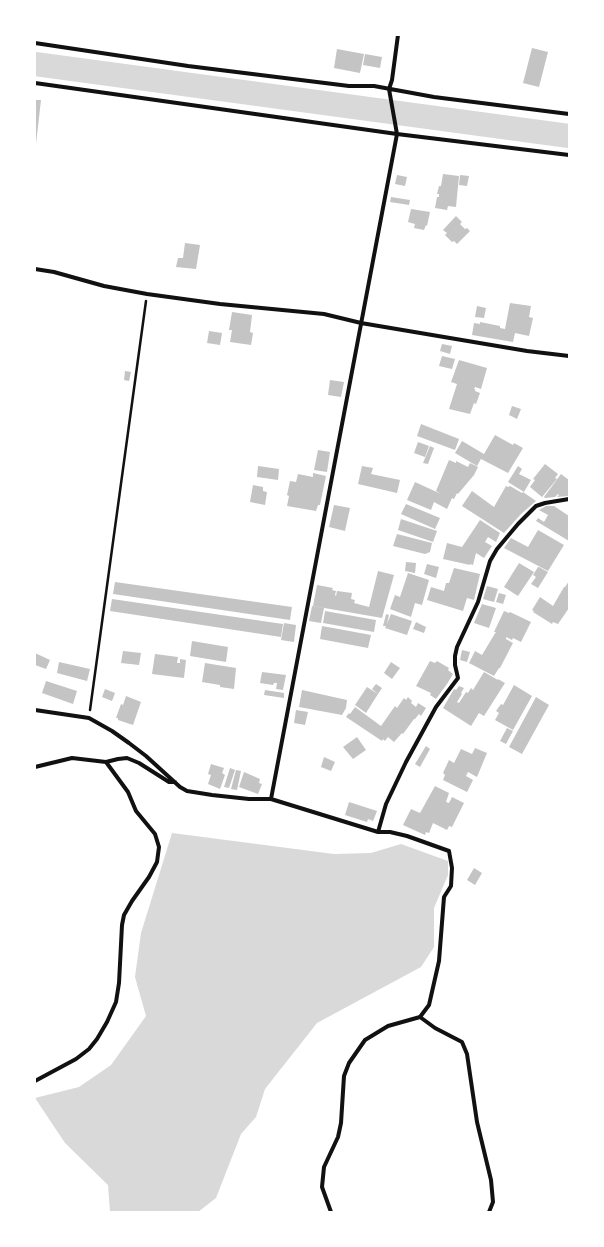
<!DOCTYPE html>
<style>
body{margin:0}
#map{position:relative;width:604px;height:1247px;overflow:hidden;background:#fff;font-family:"Noto Sans",sans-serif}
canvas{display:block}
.frame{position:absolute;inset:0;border:36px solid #fff;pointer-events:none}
</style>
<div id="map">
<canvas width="604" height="1247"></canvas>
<div class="frame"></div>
</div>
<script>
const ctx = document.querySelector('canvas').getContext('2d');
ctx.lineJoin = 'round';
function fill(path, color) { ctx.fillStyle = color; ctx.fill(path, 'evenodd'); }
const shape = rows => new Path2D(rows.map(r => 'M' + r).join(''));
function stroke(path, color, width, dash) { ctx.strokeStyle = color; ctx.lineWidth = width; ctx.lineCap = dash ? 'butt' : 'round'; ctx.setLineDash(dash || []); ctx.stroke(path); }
fill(shape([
 [172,833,334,854,371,853,401,844,448,861,448,875,434,908,434,947,421,967,317,1023,265,1089,256,1117,241,1134,216,1198,198,1212,110,1212,108,1185,65,1143,35,1098,79,1087,111,1065,146,1016,135,977,141,933]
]), '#d9d9d9');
stroke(shape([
 [35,64,569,136]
]), '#d9d9d9', 24);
fill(shape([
 [532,48,548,52,539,87,523,83],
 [337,49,364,54,360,73,334,68],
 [365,54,382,57,380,68,363,65],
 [35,100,41,100,36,144,35,144],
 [443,174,459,176,456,207,448,206,447,210,435,208,437,197,439,197,439,194,437,194,439,186,441,186],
 [397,175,407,177,405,186,395,184],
 [460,175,469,176,467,186,459,185],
 [391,197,410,200,409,205,390,202],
 [411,209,430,212,427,226,426,225,424,230,414,228,415,224,408,222],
 [456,216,462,222,460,224,465,229,467,228,470,231,457,244,454,241,452,242,445,235,447,233,443,230],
 [185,243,200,245,196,269,176,267,178,258,183,258],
 [510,303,531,306,529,317,533,318,529,336,515,333,513,342,472,335,474,323,480,324,480,322,500,326,500,328,505,329],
 [477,306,486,308,484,318,475,317],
 [232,312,252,315,250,332,253,333,251,345,230,342,232,330,229,330],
 [209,331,222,333,220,345,207,343],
 [442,344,452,346,450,354,440,351],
 [442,356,455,359,452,369,439,366],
 [459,360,487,368,481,389,475,387,474,389,475,389,475,391,480,393,476,404,474,403,470,414,449,409,457,384,451,382],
 [125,371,131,372,129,381,124,380],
 [330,380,344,382,341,397,328,395],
 [512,406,521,409,517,419,509,415],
 [421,424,459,439,455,450,417,436],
 [495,435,513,445,514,443,523,448,508,473,481,459,477,466,455,453,462,441,484,454],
 [418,442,429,446,425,457,414,453],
 [430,446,434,448,428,464,423,463],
 [318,450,330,452,327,472,314,470],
 [449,460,456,463,456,461,468,467,470,463,478,467,474,475,458,494,457,493,454,499,452,498,447,509,434,502,431,510,407,500,415,482,441,494,436,491],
 [545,464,558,474,555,478,557,479,542,497,530,487,535,480,533,479],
 [258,466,279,469,278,480,257,477],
 [362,466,373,468,371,474,400,480,397,493,358,484],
 [518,466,522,469,519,474,531,480,524,492,508,482],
 [313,473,326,476,320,505,318,505,316,511,287,506,289,496,287,495,290,481,296,482,298,474,313,477],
 [561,474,569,480,569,496,557,497,559,495,558,494,555,497,545,498,544,497],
 [253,485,263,487,263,491,267,492,265,505,250,502],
 [506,486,508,487,510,486,522,493,523,492,536,501,521,514,504,533,462,506,472,491,494,507],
 [406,504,440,518,435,529,401,514],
 [334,505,350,508,345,531,329,527],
 [546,506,554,506,569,516,569,541,536,521,538,518,544,522,548,515,539,510],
 [401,519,437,531,433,542,398,530],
 [480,520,500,533,496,542,488,537,485,542,492,546,484,558,476,553,473,565,470,564,470,565,443,559,447,543,462,547],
 [538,530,564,545,548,571,504,548,511,538,528,547],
 [397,534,432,543,430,552,425,554,393,546],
 [406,562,416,563,415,573,405,571],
 [519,563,534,572,518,596,504,587],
 [427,564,439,567,436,578,424,574],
 [538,567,539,567,548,572,538,588,531,584,536,577,533,575],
 [454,568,480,574,474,600,467,598,463,611,427,600,431,587,444,591,446,583,449,583],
 [378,571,394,575,382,618,313,606,317,585,333,588,332,590,336,591,335,595,336,596,337,591,352,593,351,599,355,600,354,603,369,607],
 [408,573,429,580,422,605,415,603,411,617,390,609,395,595,400,597],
 [569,581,569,608,558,624,553,622,552,624,533,612,534,611,532,610,540,597,553,606,564,587,565,587],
 [115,582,292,607,290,620,113,594],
 [487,586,498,589,494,602,483,599],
 [499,593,506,595,503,604,496,602],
 [112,599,283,624,281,637,110,611],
 [482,604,496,608,489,628,474,623],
 [312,606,324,608,321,623,309,621],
 [325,611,376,620,374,632,323,623],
 [504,611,509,613,510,612,531,622,521,642,513,638,512,640,506,637,506,639,513,643,500,668,499,668,494,676,469,663,475,651,482,655,494,635,496,632,494,632],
 [386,614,389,615,387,624,391,614,412,621,407,635,385,628,386,626,383,626],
 [416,622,426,627,424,633,413,629],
 [284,623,296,625,294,642,281,640],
 [322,626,371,635,368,648,320,639],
 [192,641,228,647,226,662,190,656],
 [462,650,470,652,467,662,460,660],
 [123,651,141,653,139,665,121,663],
 [35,653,50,660,46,669,35,665],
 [155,654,178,657,177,663,180,663,180,659,186,660,184,678,152,674],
 [430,661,435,663,437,661,449,668,448,670,453,674,447,684,436,699,430,695,431,693,416,686],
 [59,662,90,669,87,681,57,673],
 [391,662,400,668,392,679,384,673],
 [205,663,236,668,234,689,220,687,220,685,202,682],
 [262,672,286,675,283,690,276,689,277,683,274,683,273,685,260,683],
 [484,672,498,680,498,679,505,683,484,716,479,713,471,726,443,708,454,689,456,690,459,686,464,688,461,693,462,694,457,702,459,703,466,692,468,693,471,688,473,690],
 [46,681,77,691,73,704,42,693],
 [376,684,382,688,378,694,372,689],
 [514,685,532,696,513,730,495,720,499,713,496,711,501,704,503,705],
 [367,687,378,694,366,713,355,705],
 [105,689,115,693,112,701,102,697],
 [265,690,284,693,284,698,264,695],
 [302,690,347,700,346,708,342,715,299,707],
 [126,696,141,702,133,725,118,720,118,718,116,718,121,704,123,705],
 [408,697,412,701,411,703,416,707,418,703,426,708,421,716,419,714,415,719,414,719,403,734,402,733,394,742,388,737,385,741,383,739,382,741,346,717,349,713,350,714,355,707,381,726,395,706,397,708,404,698,406,700],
 [536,697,549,705,522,754,509,747],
 [296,710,308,712,305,725,294,723],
 [507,728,513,731,506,744,500,741],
 [357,737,366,750,353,759,343,747],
 [426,746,430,749,420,767,415,764],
 [475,748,487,753,477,777,468,772,466,776,473,780,467,792,443,780,445,775,443,773,449,760,454,763,461,749,472,754],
 [324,757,335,762,331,771,321,767],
 [211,764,224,768,222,773,225,775,220,789,208,784,211,775,208,774],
 [230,768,235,770,229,788,224,787],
 [236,770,241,771,237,790,231,789],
 [244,772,260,779,259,783,262,784,258,794,239,787],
 [435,786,449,793,446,802,449,803,452,797,464,803,452,827,449,826,447,830,433,823,429,833,426,832,425,835,403,825,411,809,420,813],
 [349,802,377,811,373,821,368,819,367,822,345,815],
 [474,868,482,873,475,885,467,880]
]), '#c4c4c4');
stroke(shape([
 [90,710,146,301]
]), '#111', 2.5);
stroke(shape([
 [35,43,188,66,349,86,374,86,434,97,569,114],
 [35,83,397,134,569,155],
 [35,269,54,272,104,286,147,294,220,304,324,314,361,323,527,351,569,356],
 [35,710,89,718,112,731,129,743,146,756,180,787,187,791,212,795,249,799,271,799,378,832,390,832,407,836,449,851,452,868,451,886,444,897,439,961,429,1005,420,1017,388,1026,365,1040,349,1063,344,1076,341,1123,338,1137,324,1167,322,1187,331,1212],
 [35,767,72,758,106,762,118,759,127,758,139,763,169,782,175,782],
 [271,799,397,134,389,89,392,80,398,35],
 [378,832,386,804,406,762,436,707,458,678,455,665,455,656,457,647,478,602,490,561,497,549,518,524,536,506,545,503,569,499],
 [420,1017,435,1028,462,1042,467,1054,477,1122,491,1180,493,1202,489,1212],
 [35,1081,76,1059,89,1049,97,1039,107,1022,116,1002,119,983,122,925,124,915,132,901,149,877,157,862,159,847,155,834,136,811,128,792,106,762]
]), '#111', 4);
</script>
